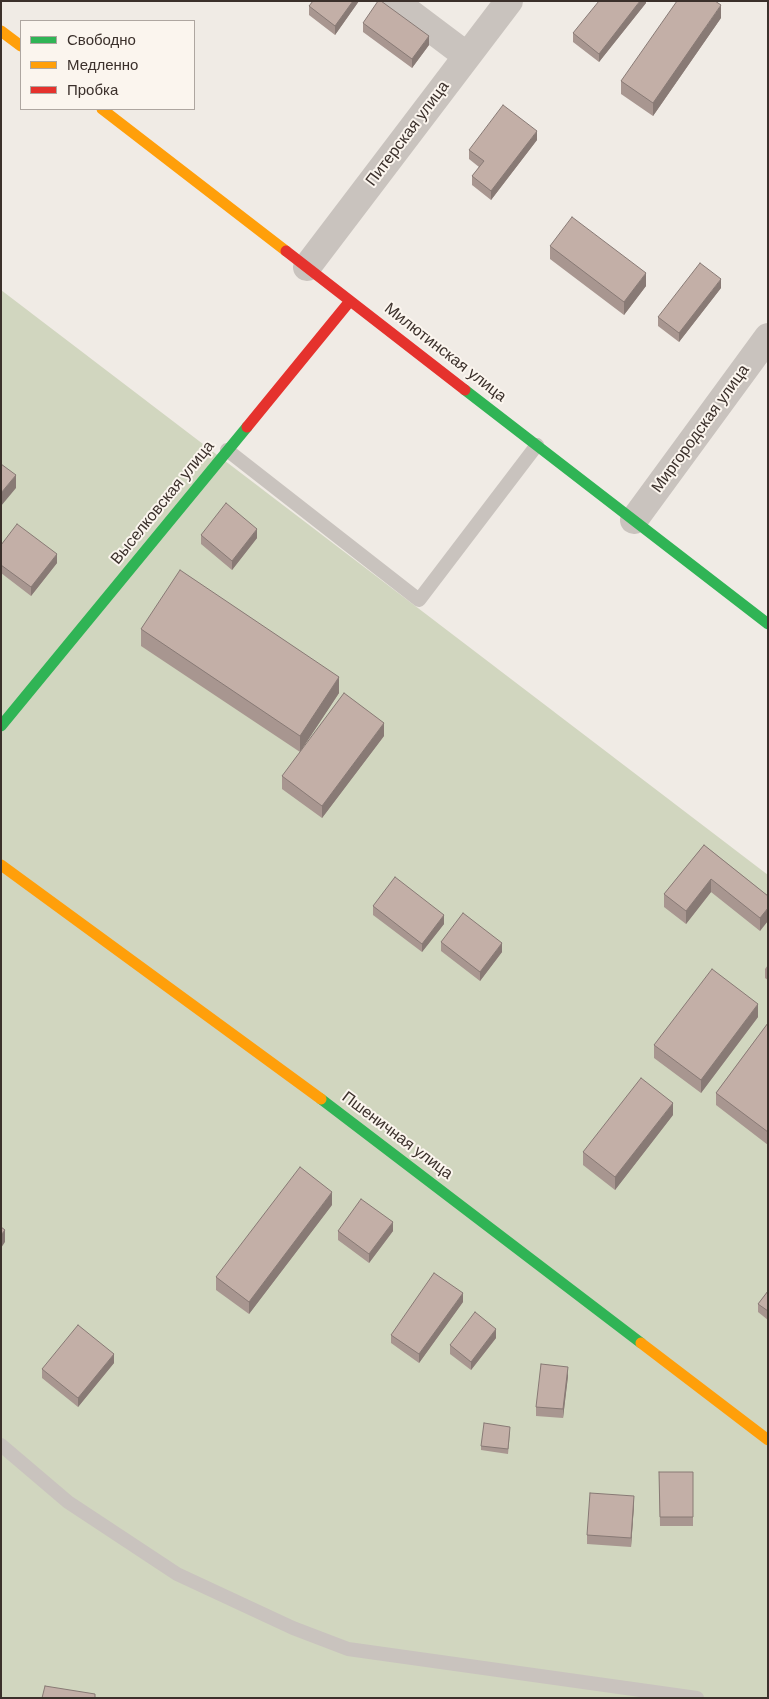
<!DOCTYPE html>
<meta charset="utf-8">
<style>
body{margin:0}
#map{position:relative;width:769px;height:1699px;overflow:hidden;background:#f0ebe5;font-family:"DM Sans",sans-serif}
canvas{display:block}
.frame{position:absolute;inset:0;border:2px solid #3b302b;pointer-events:none}
.legend{position:absolute;left:20px;top:20px;width:175px;height:90px;box-sizing:border-box;background:#fbf5ee;border:1px solid #aea6a0;margin:0;padding:6px 9px;list-style:none;font-size:15px;color:#3b302b}
.legend li{display:flex;align-items:center;gap:10px;height:25px}
.legend b{width:25px;border:1px solid #aea6a0}
</style>
<div id="map">
<canvas width="769" height="1699"></canvas>
<div class="frame"></div>
<ul class="legend">
<li><b style="height:6px;background:#30b455"></b>Свободно</li>
<li><b style="height:6px;background:#ff9f0a"></b>Медленно</li>
<li><b style="height:6px;background:#e5322d"></b>Пробка</li>
</ul>
</div>
<script>
const ctx = document.querySelector('canvas').getContext('2d');
ctx.lineJoin = 'round';
function fill(path, color) { ctx.fillStyle = color; ctx.fill(path, 'evenodd'); }
const shape = rows => new Path2D(rows.map(r => 'M' + r).join(''));
function stroke(path, color, width, dash) { ctx.strokeStyle = color; ctx.lineWidth = width; ctx.lineCap = dash ? 'butt' : 'round'; ctx.setLineDash(dash || []); ctx.stroke(path); }
function write(font, color, halo, rows, align = 'center') {
  ctx.font = font + ' "DM Sans",sans-serif'; ctx.lineWidth = 4; ctx.setLineDash([]); ctx.textBaseline = 'middle'; ctx.strokeStyle = halo; ctx.fillStyle = color; for (const [text, x, y, turn = 0] of rows) {
    ctx.save(); ctx.translate(x, y); ctx.rotate((+turn || 0) * Math.PI / 180); ctx.textAlign = isNaN(turn) ? turn : align; if (halo) ctx.strokeText(text, 0, 0); ctx.fillText(text, 0, 0); ctx.restore();
  }
}
fill(shape([
 [1,290,768,875,768,1698,1,1698]
]), '#d1d6bf');
stroke(shape([
 [227,450,419,600,537,445],
 [1,1445,68,1502,177,1574,293,1628,348,1649,697,1698]
]), '#c9c3be', 14);
stroke(shape([
 [394,1,467,56],
 [307,267,509,1],
 [634,520,768,337]
]), '#c9c3be', 28);
stroke(shape([
 [465,390,768,624],
 [1,726,247,427],
 [321,1099,641,1343]
]), '#30b455', 11);
stroke(shape([
 [1,31,21,46],
 [102,109,286,251],
 [1,865,321,1099],
 [641,1343,768,1440]
]), '#ff9f0a', 11);
stroke(shape([
 [286,251,465,390],
 [247,427,350,301]
]), '#e5322d', 11);
fill(shape([
 [313,1,359,1,335,35,309,15,309,6],
 [646,1,646,3,599,62,573,42,573,33],
 [721,18,653,116,621,94,621,81],
 [363,23,429,45,412,68,363,32],
 [537,140,491,200,472,185,472,176,479,167,469,159,469,150],
 [550,246,646,286,624,315,550,259],
 [721,288,679,342,658,326,658,317],
 [201,535,257,538,232,570,201,544],
 [1,545,57,563,31,596,1,573],
 [141,629,339,693,300,752,141,646],
 [384,736,322,818,282,789,282,776],
 [704,845,768,896,760,931,711,892,686,924,664,907,664,894],
 [373,906,444,924,422,952,373,915],
 [441,942,502,952,480,981,441,951],
 [768,965,768,980,765,978,765,969],
 [758,1017,701,1093,654,1058,654,1045],
 [768,1023,768,1145,716,1105,716,1093],
 [673,1115,615,1190,583,1165,583,1152],
 [332,1205,249,1314,216,1290,216,1277],
 [338,1231,393,1231,369,1263,338,1240],
 [768,1291,768,1320,758,1312,758,1304],
 [463,1302,419,1363,391,1343,391,1335],
 [496,1338,471,1370,450,1354,450,1345],
 [114,1363,78,1407,42,1378,42,1369],
 [568,1376,563,1418,536,1416,536,1407],
 [510,1432,508,1454,481,1450,481,1446],
 [659,1472,693,1472,693,1526,660,1526],
 [634,1505,631,1547,587,1544,587,1535]
]), '#a89690');
fill(shape([
 [353,1,359,1,335,35,335,26],
 [640,1,646,1,646,3,599,62,599,54],
 [721,5,721,18,653,116,653,103],
 [429,36,429,45,412,68,412,59],
 [537,131,537,140,491,200,491,191],
 [646,273,646,286,624,315,624,302],
 [721,279,721,288,679,342,679,333],
 [16,475,16,488,1,506,1,493],
 [257,529,257,538,232,570,232,561],
 [57,554,57,563,31,596,31,587],
 [339,677,339,693,300,752,300,736],
 [384,723,384,736,322,818,322,806],
 [711,879,711,892,686,924,686,911],
 [768,908,768,921,760,931,760,918],
 [444,915,444,924,422,952,422,944],
 [502,943,502,952,480,981,480,972],
 [758,1004,758,1017,701,1093,701,1080],
 [673,1103,673,1115,615,1190,615,1177],
 [332,1192,332,1205,249,1314,249,1302],
 [393,1222,393,1231,369,1263,369,1254],
 [5,1230,5,1242,1,1248,1,1235],
 [463,1293,463,1302,419,1363,419,1354],
 [496,1329,496,1338,471,1370,471,1362],
 [114,1354,114,1363,78,1407,78,1398],
 [568,1367,568,1376,563,1418,563,1409],
 [634,1496,634,1505,631,1547,631,1538]
]), '#887a75');
const building = shape([
 [313,1,353,1,335,26,309,6,313,1],
 [378,1,381,1,429,36,412,59,363,23,378,1],
 [599,1,640,1,599,54,573,33,599,1],
 [677,1,715,1,721,5,653,103,621,81,677,1],
 [503,105,537,131,491,191,472,176,484,161,469,150,503,105],
 [572,217,646,273,624,302,550,246,572,217],
 [700,263,721,279,679,333,658,317,700,263],
 [1,464,16,475,1,493,1,464],
 [226,503,257,529,232,561,201,535,226,503],
 [17,524,57,554,31,587,1,565,1,545,17,524],
 [180,570,339,677,300,736,141,629,180,570],
 [344,693,384,723,322,806,282,776,344,693],
 [704,845,768,896,768,908,760,918,711,879,686,911,664,894,704,845],
 [395,877,444,915,422,944,373,906,395,877],
 [463,913,502,943,480,972,441,942,463,913],
 [712,969,758,1004,701,1080,654,1045,712,969],
 [768,1023,768,1132,716,1093,768,1023],
 [641,1078,673,1103,615,1177,583,1152,641,1078],
 [300,1167,332,1192,249,1302,216,1277,300,1167],
 [361,1199,393,1222,369,1254,338,1231,361,1199],
 [1,1227,5,1230,1,1235,1,1227],
 [434,1273,463,1293,419,1354,391,1335,434,1273],
 [768,1291,768,1311,758,1304,768,1291],
 [475,1312,496,1329,471,1362,450,1345,475,1312],
 [78,1325,114,1354,78,1398,42,1369,78,1325],
 [541,1364,568,1367,563,1409,536,1407,541,1364],
 [484,1423,510,1427,508,1449,481,1446,484,1423],
 [659,1472,693,1472,693,1517,660,1517,659,1472],
 [590,1493,634,1496,631,1538,587,1535,590,1493],
 [45,1686,95,1694,95,1698,42,1698,45,1686]
]);
fill(building, '#c3afa7');
stroke(building, '#887a75', 1);
write('16px', '#3b302b', '#fbf5ee', [
 ["Питерская улица",408,134,-53],
 ["Милютинская улица",445,353,38],
 ["Миргородская улица",701,429,-54],
 ["Выселковская улица",163,503,-51],
 ["Пшеничная улица",397,1136,37]
]);
</script>
